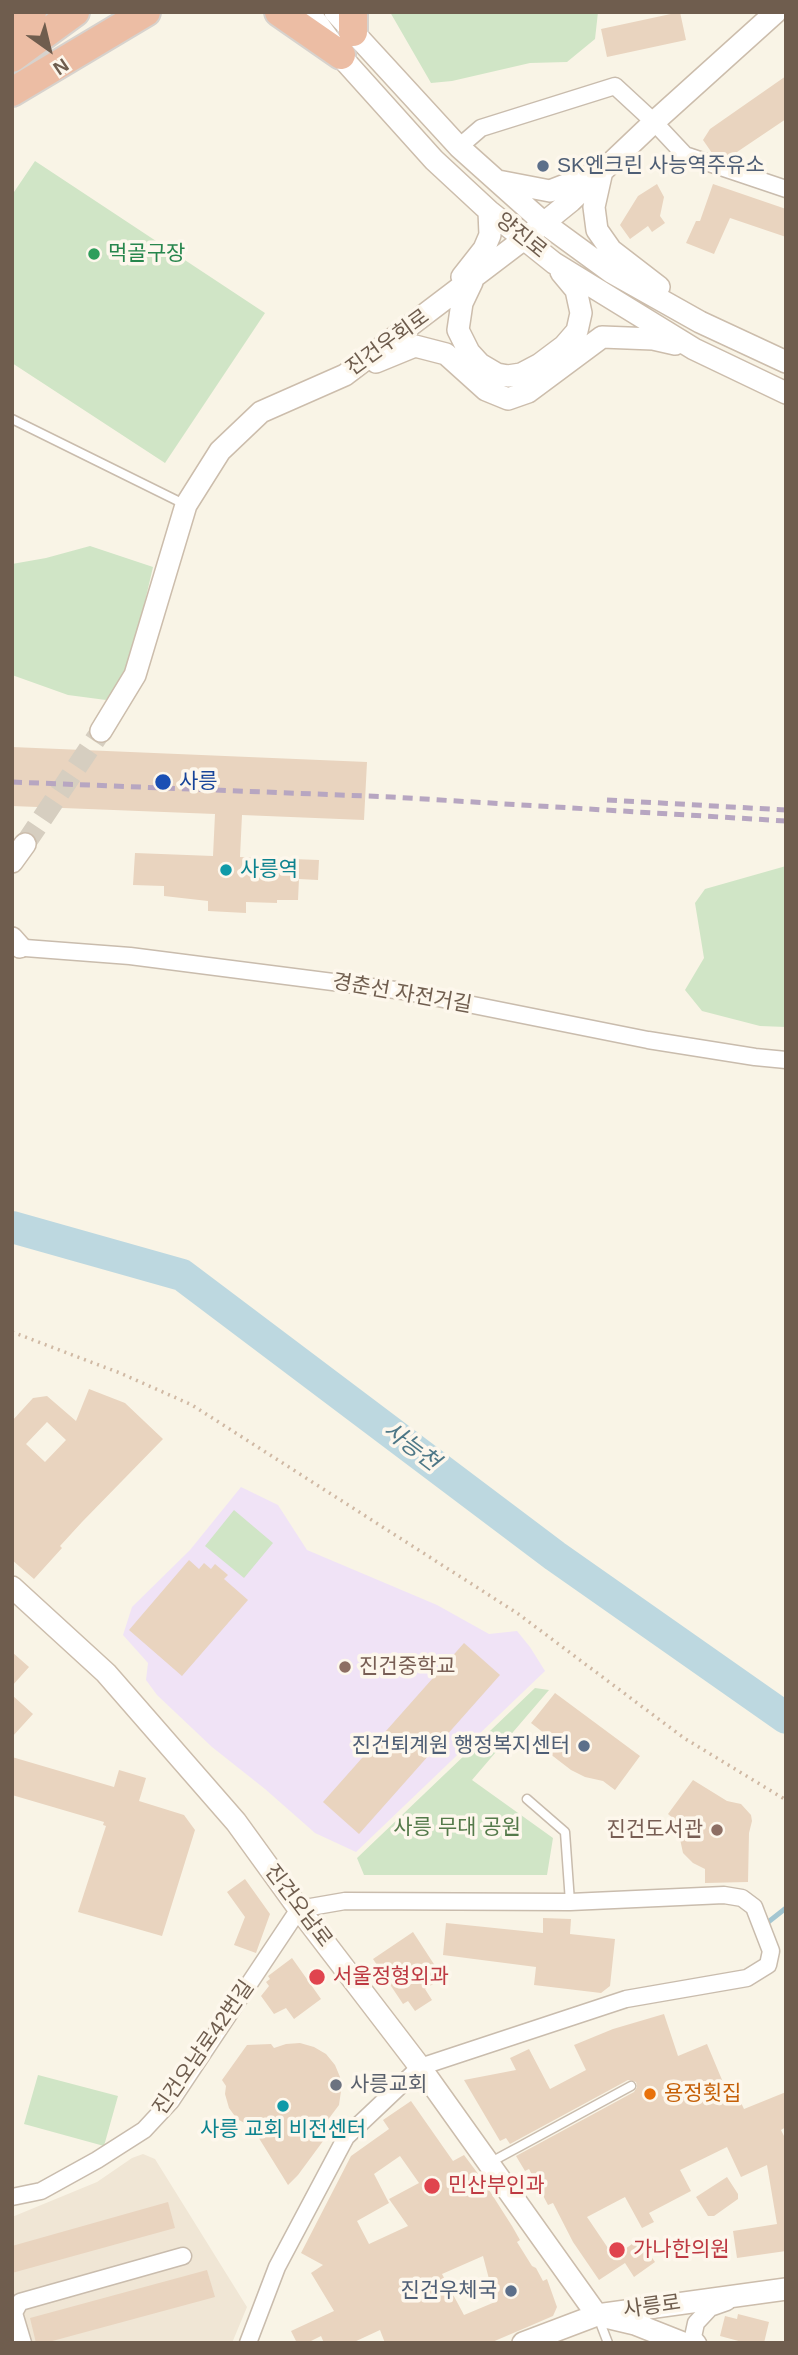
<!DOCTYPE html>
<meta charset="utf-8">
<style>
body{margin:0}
#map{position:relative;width:798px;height:2355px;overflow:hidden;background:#f9f4e6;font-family:Helvetica,sans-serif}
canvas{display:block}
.frame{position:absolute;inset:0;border:14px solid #6f5d4e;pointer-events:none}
.north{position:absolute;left:14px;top:14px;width:70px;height:70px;-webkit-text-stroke:5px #fdf7ec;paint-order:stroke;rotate:146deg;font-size:19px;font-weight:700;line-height:28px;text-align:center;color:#6f5d4e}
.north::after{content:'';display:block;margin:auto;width:24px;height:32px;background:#6f5d4e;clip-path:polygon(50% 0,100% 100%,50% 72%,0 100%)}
</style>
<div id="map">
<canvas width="798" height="2355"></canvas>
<div class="frame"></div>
<div class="north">N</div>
</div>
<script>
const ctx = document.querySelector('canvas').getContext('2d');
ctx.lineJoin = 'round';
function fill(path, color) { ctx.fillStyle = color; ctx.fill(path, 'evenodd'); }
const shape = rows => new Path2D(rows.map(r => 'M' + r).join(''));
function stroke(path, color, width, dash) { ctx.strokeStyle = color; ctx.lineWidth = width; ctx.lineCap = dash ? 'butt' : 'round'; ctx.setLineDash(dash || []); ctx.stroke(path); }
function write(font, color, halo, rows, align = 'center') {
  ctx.font = font + ' Helvetica,"Noto Sans KR",sans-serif'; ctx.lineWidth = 7; ctx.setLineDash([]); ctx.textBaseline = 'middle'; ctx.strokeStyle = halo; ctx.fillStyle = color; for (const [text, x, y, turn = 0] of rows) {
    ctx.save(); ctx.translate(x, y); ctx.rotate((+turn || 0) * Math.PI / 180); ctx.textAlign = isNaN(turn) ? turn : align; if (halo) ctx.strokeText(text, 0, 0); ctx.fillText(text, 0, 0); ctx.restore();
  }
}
fill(shape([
 [143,2154,155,2159,247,2307,232,2343,12,2343,12,2217,97,2182,132,2158]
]), '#f0e6d5');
fill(shape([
 [241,1487,278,1505,307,1550,437,1605,489,1634,517,1631,530,1647,545,1671,356,1852,315,1833,265,1789,212,1747,157,1695,146,1680,148,1663,123,1635,132,1607,190,1550]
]), '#f0e3f6');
fill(shape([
 [390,12,598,12,595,39,567,62,530,63,452,81,431,83],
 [35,161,265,313,165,463,12,363,12,195],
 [90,546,153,567,129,670,106,700,68,695,12,675,12,564,46,558],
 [786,866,786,1027,760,1026,702,1011,685,990,704,958,695,903,705,889],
 [234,1510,273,1543,244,1578,205,1546],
 [535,1688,549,1690,472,1780,553,1838,547,1875,364,1875,357,1858],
 [38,2075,118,2096,104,2146,24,2124]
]), '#d0e5c6');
stroke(shape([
 [767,1923,786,1908]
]), '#a4c6d1', 5);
stroke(shape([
 [12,1227,182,1275,555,1556,786,1718]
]), '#bdd8e0', 32);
fill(shape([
 [680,12,686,40,607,57,601,29],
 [786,76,786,119,737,152,740,161,712,153,703,140,710,129],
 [657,184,664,197,660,216,665,223,652,232,648,226,630,239,620,225,638,196],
 [713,184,786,209,786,237,730,218,714,254,686,243,696,221,700,221],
 [12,747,367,762,364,820,242,815,240,857,319,860,318,880,299,879,298,900,277,900,277,903,246,902,246,913,208,911,208,901,164,896,164,886,133,885,135,853,213,856,215,814,12,806],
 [89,1389,125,1403,163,1439,82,1522,60,1546,62,1548,34,1579,12,1560,12,1421,33,1398,47,1396,76,1421],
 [47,1422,66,1440,45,1462,26,1444],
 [189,1560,199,1569,204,1563,211,1569,215,1564,228,1575,224,1579,248,1600,182,1676,129,1630],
 [464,1643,500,1675,359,1834,323,1802],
 [12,1652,29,1667,12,1686],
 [555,1693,640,1756,615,1790,603,1781,585,1777,571,1770,545,1750,540,1741,549,1737,531,1723],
 [12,1695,33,1714,12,1737],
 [12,1757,114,1787,119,1770,146,1778,139,1801,184,1815,195,1830,162,1936,78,1912,106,1826,103,1825,104,1822,12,1795],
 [693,1780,727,1801,741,1804,751,1815,752,1821,749,1833,748,1882,705,1883,705,1869,693,1863,683,1853,680,1839,683,1827,668,1814],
 [245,1879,270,1914,256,1953,234,1945,245,1917,227,1892],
 [543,1918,571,1919,570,1934,615,1939,610,1986,601,1993,534,1985,536,1967,443,1955,446,1923,543,1933],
 [413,1932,443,1978,425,1989,432,2000,415,2011,408,2001,403,2004,373,1959],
 [292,1958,321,1999,294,2019,286,2008,274,2014,261,1996,269,1986,266,1982,270,1979,268,1976],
 [664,2014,678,2056,707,2044,725,2087,732,2084,744,2109,786,2092,786,2127,781,2130,786,2140,786,2251,737,2258,733,2231,777,2224,767,2165,741,2177,727,2147,680,2170,691,2191,649,2213,654,2222,642,2228,625,2197,587,2217,610,2251,621,2244,625,2249,639,2239,655,2262,634,2277,625,2263,599,2280,573,2242,553,2203,548,2205,529,2169,525,2171,516,2156,634,2092,637,2087,636,2082,628,2080,510,2144,506,2138,500,2141,464,2080,516,2070,510,2058,529,2049,550,2089,586,2070,574,2045,613,2029],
 [300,2043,314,2047,326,2054,335,2065,340,2077,341,2091,339,2105,324,2125,329,2133,298,2175,288,2185,252,2127,237,2119,229,2108,225,2094,226,2086,222,2080,247,2045,271,2044,274,2048,286,2044],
 [411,2101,453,2161,464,2155,482,2179,512,2226,520,2240,517,2242,532,2266,536,2268,543,2281,547,2279,557,2307,553,2316,490,2343,385,2343,380,2330,352,2343,324,2343,321,2336,307,2343,297,2343,291,2331,334,2311,311,2273,323,2265,301,2253,351,2156,389,2129,383,2120],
 [400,2156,419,2183,389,2199,408,2226,369,2244,357,2221,389,2203,374,2174],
 [483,2256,495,2302,464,2315,442,2274],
 [727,2177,738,2194,738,2199,714,2216,708,2216,696,2197],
 [168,2202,175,2228,12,2273,12,2246],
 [207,2270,215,2297,45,2343,36,2343,30,2318],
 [738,2314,769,2322,764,2343,746,2343,720,2336,725,2316,737,2319]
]), '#e9d4bf');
stroke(shape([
 [25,844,101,731]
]), '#d6cec0', 21, [21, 10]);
const lane = shape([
 [12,419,186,505],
 [527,1799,565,1832,570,1902],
 [491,2162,631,2086],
 [598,2317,608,2343]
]);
const street = shape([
 [459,147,481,128,615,86,654,122,685,155,786,189],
 [12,947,130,956,403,991,648,1040,755,1057,786,1060],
 [12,2197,41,2191,97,2160,144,2130,171,2101,299,1909,345,1901,570,1902,724,1895,742,1898,754,1907,771,1951,768,1965,747,1978,626,1999,420,2067,346,2137,277,2267,248,2343],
 [23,2343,14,2313,20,2302,183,2256],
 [698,2343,693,2337,696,2323,710,2308,727,2302]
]);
const secondary = shape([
 [309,12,344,60,434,160,489,211,554,263,694,349,786,393],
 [335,12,459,147,544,223,611,272,700,322,786,362],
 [602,171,594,207,597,230,611,250,659,287],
 [498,181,550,191,591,175],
 [462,277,484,249,490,235,489,211],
 [472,282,462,303,458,330,469,352,480,364,497,374,508,376,521,374,540,364,564,346,577,331,581,313,576,290,561,272],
 [376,362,415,346,446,354,486,390,508,399,528,392,602,337,653,339,675,344],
 [101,731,135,675,186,505,220,451,261,412,345,375,524,239,571,201,654,122,776,12],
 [12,862,25,844],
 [12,938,20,947],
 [12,1587,106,1673,236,1822,299,1909,420,2067,597,2315,635,2324,683,2343],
 [523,2343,597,2315,786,2289]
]);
const highway = shape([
 [279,12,341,55],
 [12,26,32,12],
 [353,32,353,12],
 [12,58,75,12],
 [12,92,146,12]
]);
stroke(lane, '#c9bcad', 11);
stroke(street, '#c9bcad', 19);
stroke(secondary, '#ccbdac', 24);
stroke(highway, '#d7d2cd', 32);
stroke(shape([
 [12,1332,120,1373,192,1405,517,1613,684,1738,786,1800]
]), '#d0b9a4', 3.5, [2, 5]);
stroke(lane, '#fff', 8);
stroke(street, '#fff', 16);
stroke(secondary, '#fff', 21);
stroke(highway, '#ecbda4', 28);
stroke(shape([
 [12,782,391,797,786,821],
 [607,800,786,810]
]), '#b7a6c1', 5, [10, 7]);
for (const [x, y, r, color] of [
 [543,166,7,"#5c6f8a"],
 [94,254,7,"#2e9e5b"],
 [163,782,9,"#1a4fb4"],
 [226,870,7,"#0f9aa8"],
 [345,1667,7,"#8d6e63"],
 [584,1746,7,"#5c6f8a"],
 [717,1830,7,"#8d6e63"],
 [317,1977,9,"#e0444e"],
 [336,2085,7,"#6b7280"],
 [650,2094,7,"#e8710a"],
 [283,2106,7,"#0f9aa8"],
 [432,2186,9,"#e0444e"],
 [617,2250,9,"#e0444e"],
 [511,2291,7,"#5c6f8a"]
]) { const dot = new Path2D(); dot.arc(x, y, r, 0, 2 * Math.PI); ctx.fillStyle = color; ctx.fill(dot); stroke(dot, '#fdf7ec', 2.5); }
write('21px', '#4e5e75', '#fdf7ec', [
 ["SK엔크린 사능역주유소",557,166,"left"],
 ["진건퇴계원 행정복지센터",570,1746],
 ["진건우체국",497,2291]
], 'right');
write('21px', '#6f5d4e', '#fdf7ec', [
 ["양진로",521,236,39],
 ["진건우회로",388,343,-36],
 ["경춘선 자전거길",402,994,10],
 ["진건오남로",298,1906,53],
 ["진건오남로42번길",204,2048,-55],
 ["사릉로",652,2307,-8]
]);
write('21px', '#27864d', '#fdf7ec', [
 ["먹골구장",108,254]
], 'left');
write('21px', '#164399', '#fdf7ec', [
 ["사릉",179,782]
], 'left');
write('21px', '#0d838f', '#fdf7ec', [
 ["사릉역",240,870],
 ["사릉 교회 비전센터",283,2130,"center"]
], 'left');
write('21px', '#785e54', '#fdf7ec', [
 ["진건중학교",359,1667],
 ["진건도서관",703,1830,"right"]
], 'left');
write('21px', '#547a4a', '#fdf7ec', [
 ["사릉 무대 공원",457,1828]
]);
write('21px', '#be3a42', '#fdf7ec', [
 ["서울정형외과",333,1977],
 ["민산부인과",448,2186],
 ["가나한의원",633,2250]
], 'left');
write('21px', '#5b616d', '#fdf7ec', [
 ["사릉교회",350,2085]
], 'left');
write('21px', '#c56008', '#fdf7ec', [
 ["용정횟집",664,2094]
], 'left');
write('italic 23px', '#4e7887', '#fdf7ec', [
 ["사능천",411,1447,37]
]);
</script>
